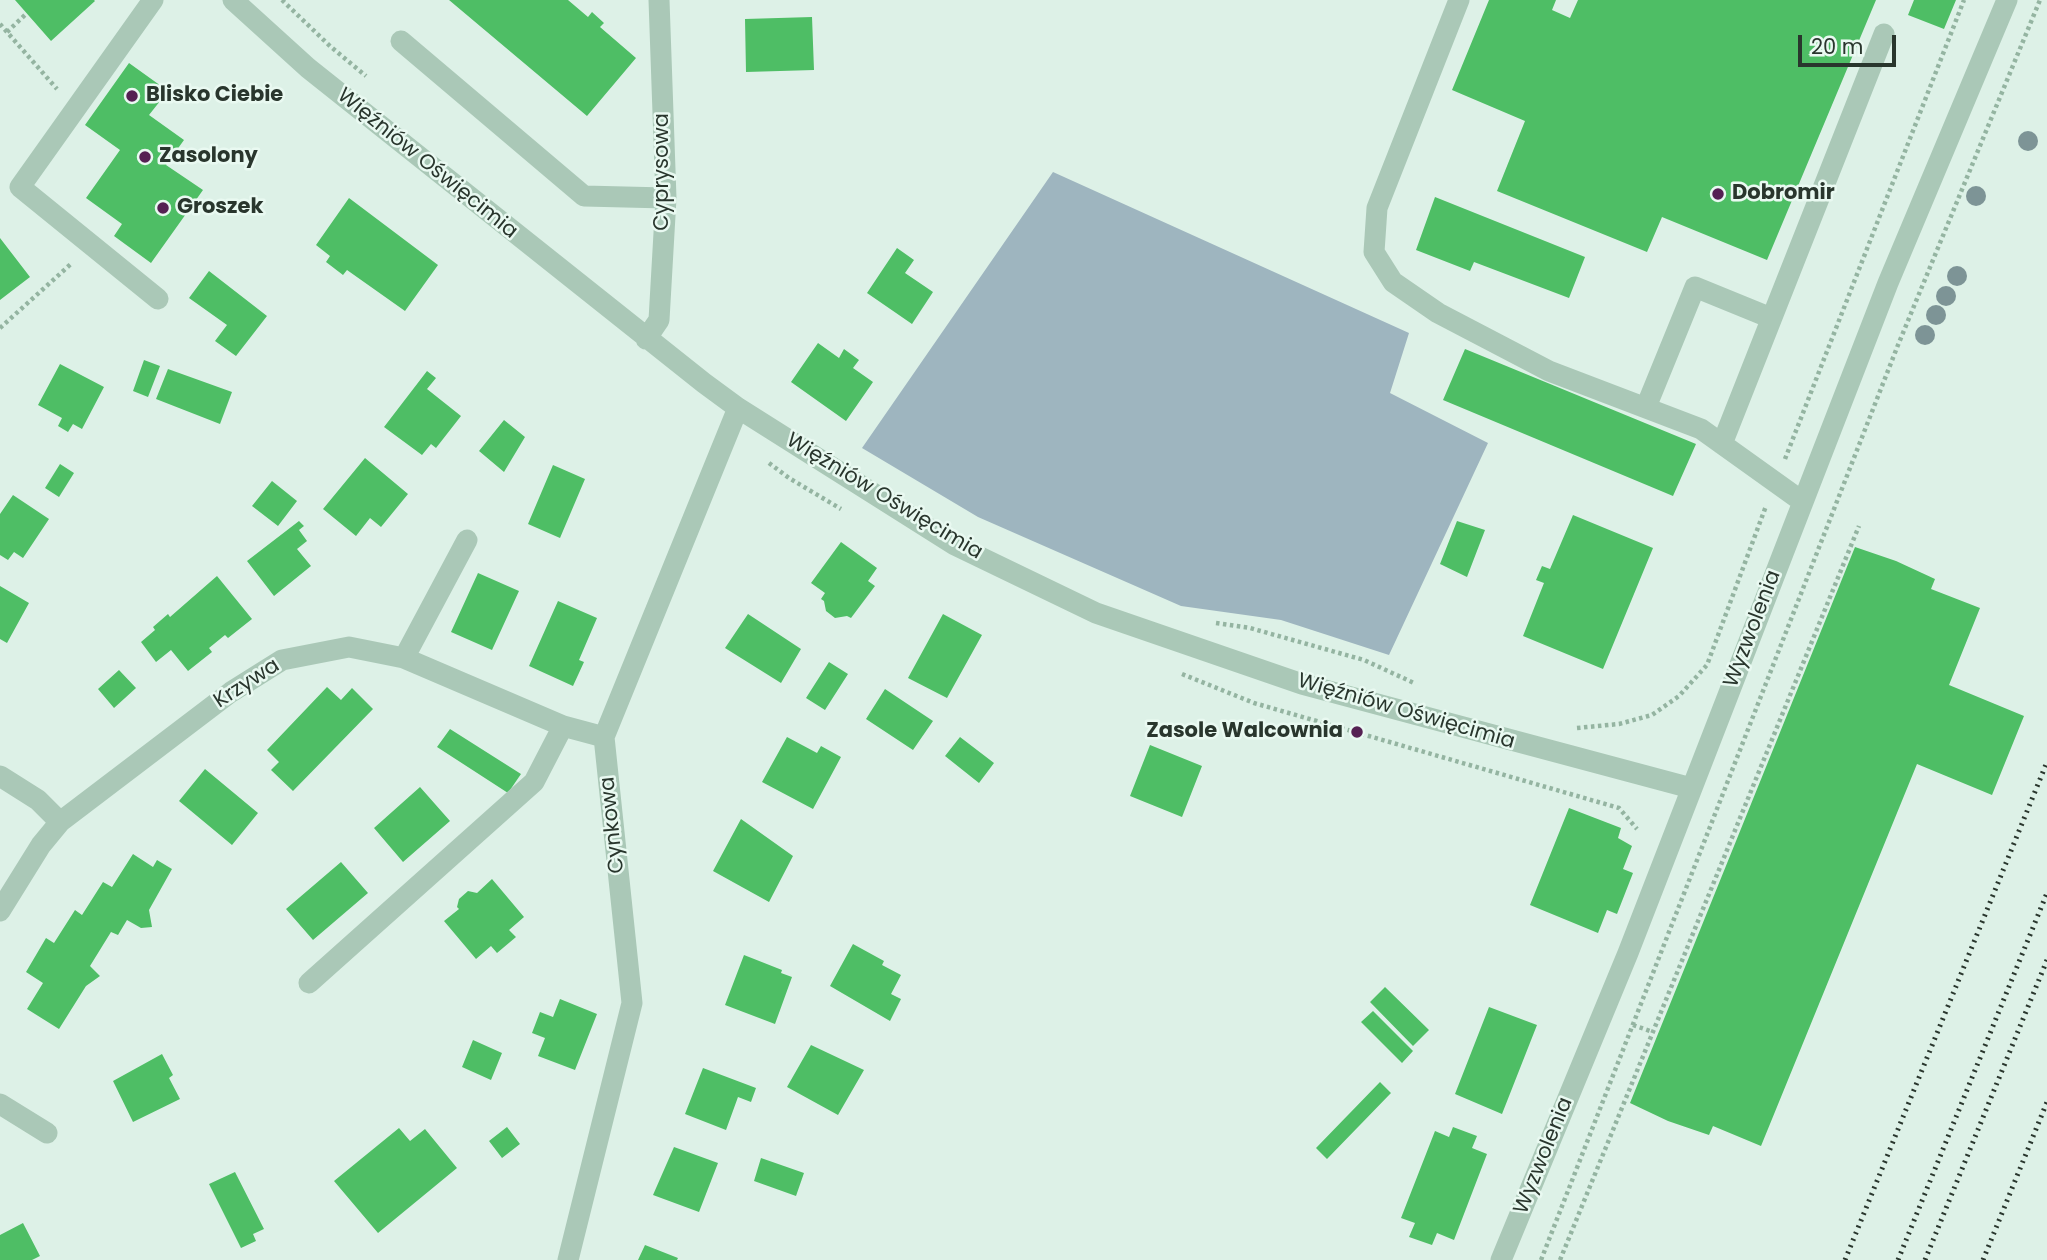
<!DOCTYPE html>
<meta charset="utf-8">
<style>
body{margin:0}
#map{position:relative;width:2047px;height:1260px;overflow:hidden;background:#ddf1e7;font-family:Poppins,sans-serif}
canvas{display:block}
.scale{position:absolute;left:1798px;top:35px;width:98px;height:32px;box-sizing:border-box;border:4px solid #29362d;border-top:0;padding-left:9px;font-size:21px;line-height:24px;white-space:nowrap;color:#29362d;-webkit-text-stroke:5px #e9f9f1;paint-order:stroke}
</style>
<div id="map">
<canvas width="2047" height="1260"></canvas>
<div class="scale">20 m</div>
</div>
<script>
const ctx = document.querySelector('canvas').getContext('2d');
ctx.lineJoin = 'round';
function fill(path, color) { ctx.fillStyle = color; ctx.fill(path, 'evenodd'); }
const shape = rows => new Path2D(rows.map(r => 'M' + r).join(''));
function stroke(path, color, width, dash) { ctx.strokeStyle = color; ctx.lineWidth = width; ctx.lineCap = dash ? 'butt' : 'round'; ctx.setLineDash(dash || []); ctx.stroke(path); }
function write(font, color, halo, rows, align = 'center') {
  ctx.font = font + ' Poppins,sans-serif'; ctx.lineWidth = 5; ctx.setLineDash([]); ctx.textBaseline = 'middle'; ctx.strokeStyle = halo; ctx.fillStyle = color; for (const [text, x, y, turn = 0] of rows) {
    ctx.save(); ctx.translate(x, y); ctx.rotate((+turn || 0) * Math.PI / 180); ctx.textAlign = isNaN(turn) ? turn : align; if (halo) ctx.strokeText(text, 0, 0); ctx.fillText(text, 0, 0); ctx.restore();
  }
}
fill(shape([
 [1053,172,1409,333,1390,393,1488,443,1389,655,1281,620,1181,606,978,517,862,448]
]), '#9eb5bf');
fill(shape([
 [15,0,94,0,95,1,51,41],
 [449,0,568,0,588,17,592,12,604,23,600,27,636,58,587,116],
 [1489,0,1556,0,1552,10,1570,18,1578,0,1876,0,1767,260,1662,217,1647,252,1497,191,1525,121,1452,90],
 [1914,0,1956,0,1944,29,1908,15],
 [812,17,814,70,746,72,745,19],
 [129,63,168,91,149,115,184,140,166,165,203,190,151,263,114,236,122,224,86,198,120,150,85,125],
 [1435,197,1585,257,1569,298,1474,262,1470,271,1416,250],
 [349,198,438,265,405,311,347,270,343,275,326,262,330,256,316,245],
 [0,238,30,277,0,300],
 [897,248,914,260,905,273,933,292,912,324,867,293],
 [209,271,267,316,236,356,215,341,227,325,189,298],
 [818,343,839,358,844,349,859,360,853,368,873,382,846,421,791,382],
 [1465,349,1696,444,1673,496,1443,400],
 [144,360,160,366,148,397,133,391],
 [60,364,104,387,82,429,73,424,68,432,58,426,62,418,38,405],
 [168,369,232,392,220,424,156,399],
 [427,371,436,378,427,389,461,416,436,448,431,444,422,455,384,427],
 [504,420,525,437,504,472,479,451],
 [365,458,408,494,381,527,370,518,356,536,323,509],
 [60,464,74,473,59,497,45,488],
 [553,465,585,479,560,538,528,524],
 [272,481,297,501,278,526,252,506],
 [13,495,49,519,23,558,14,552,8,560,0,555,0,514],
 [1573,515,1653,548,1603,669,1523,636,1544,583,1536,580,1542,566,1550,569],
 [299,521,304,526,299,530,307,541,297,549,311,566,274,596,247,561],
 [1457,521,1485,530,1467,577,1440,564],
 [841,542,877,568,868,581,875,586,851,618,847,616,835,618,826,611,824,601,821,599,825,593,811,583],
 [1855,547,1896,561,1935,579,1931,589,1980,608,1949,685,2024,716,1992,795,1917,764,1761,1146,1713,1126,1709,1135,1668,1121,1630,1103],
 [478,573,519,591,492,650,451,632],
 [217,576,252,619,228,638,225,635,209,648,212,652,188,671,171,650,156,662,141,642,155,630,153,627,168,614,170,617],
 [0,586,29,603,7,643,0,639],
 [558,601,597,618,579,660,584,662,573,686,529,666],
 [748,614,801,649,781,683,725,648],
 [943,614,982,635,947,698,908,678],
 [829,662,848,674,825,710,806,698],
 [119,670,136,688,114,708,98,689],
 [327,687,341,700,352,688,373,709,293,791,271,770,279,762,267,750],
 [885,689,933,721,913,750,866,719],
 [450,729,521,774,508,793,437,747],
 [787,737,817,753,821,746,841,757,813,809,762,782],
 [960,737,994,763,979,783,945,756],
 [1150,745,1202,766,1182,817,1130,796],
 [205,769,258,813,232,845,179,801],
 [420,787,450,821,403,862,374,828],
 [1569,808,1621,828,1618,838,1632,846,1623,869,1633,873,1617,914,1607,910,1598,933,1530,905],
 [741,819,793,856,769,902,713,871],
 [133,854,153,867,157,860,172,869,149,910,152,927,141,928,127,920,118,935,111,932,90,966,100,976,86,986,59,1029,27,1009,43,983,26,972,46,938,54,943,75,910,82,915,103,882,112,887],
 [341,862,368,893,313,940,286,909],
 [492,879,524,917,509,930,516,937,497,953,491,946,476,959,444,921,459,909,457,907,459,899,468,891,477,893],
 [853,944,884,961,882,965,901,975,891,994,901,999,890,1021,830,986],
 [744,955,782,970,781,973,792,977,775,1024,725,1005],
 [1385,987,1429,1030,1413,1046,1370,1002],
 [560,999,597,1014,575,1070,538,1056,545,1038,532,1033,540,1012,553,1017],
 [1489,1007,1537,1025,1502,1114,1455,1094],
 [1373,1011,1413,1051,1402,1063,1361,1022],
 [473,1040,502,1053,491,1080,462,1067],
 [811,1045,864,1070,838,1115,787,1087],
 [162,1054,173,1075,169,1078,180,1099,133,1122,113,1081],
 [703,1068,756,1088,751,1102,738,1097,726,1130,685,1114],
 [1380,1082,1391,1093,1327,1159,1316,1148],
 [507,1127,520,1144,502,1158,489,1141],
 [1453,1127,1477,1136,1472,1148,1487,1154,1454,1240,1437,1233,1432,1245,1409,1237,1415,1223,1401,1218,1435,1131,1449,1137],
 [399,1128,410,1141,425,1129,457,1168,378,1233,334,1181],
 [674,1147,718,1163,699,1212,653,1195],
 [761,1158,804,1173,796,1196,754,1181],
 [235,1172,264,1229,253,1234,256,1241,241,1248,209,1184],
 [23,1223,40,1256,32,1260,0,1260,0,1235],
 [645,1245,678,1258,677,1260,638,1260]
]), '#4ebe65');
stroke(shape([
 [282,0,331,47,366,76],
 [0,24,57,89],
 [7,32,27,13],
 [0,328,72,263],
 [1785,459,1964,0],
 [769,463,789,478,841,509],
 [1216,623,1250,628,1364,660,1414,683],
 [1182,674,1254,703,1619,808,1637,829],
 [1577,728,1619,724,1652,715,1679,696,1707,665,1766,506],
 [1633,1025,1653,1032],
 [1541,1260,1898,345,2040,0],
 [1560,1260,1859,526]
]), '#94b4a1', 4.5, [3.5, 3.5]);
stroke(shape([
 [153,0,20,187,158,299],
 [233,0,308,68,704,383,738,408,955,545,1096,613,1302,684,1691,788],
 [1459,0,1377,208,1374,252,1393,282,1438,313,1549,371,1701,429,1803,502],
 [401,41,584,196,666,198],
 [646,339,659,320,666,198,659,0],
 [1646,407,1695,287,1771,318],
 [1722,444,1884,34],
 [404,658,467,540],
 [0,776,38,800,60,822],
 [0,911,41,845,60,822,231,692,282,660,349,647,404,658,563,726,604,737],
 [309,983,534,782,563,726],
 [0,1104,47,1133],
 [568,1260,632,1003,604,737,738,408],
 [1501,1260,1628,953,1888,283,2007,0]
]), '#aac8b7', 21);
stroke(shape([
 [1845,1260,2047,762],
 [1898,1260,2047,893],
 [1925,1260,2047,960],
 [1983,1260,2047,1102]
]), '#29362d', 5, [2, 5]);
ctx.fillStyle = '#7d9496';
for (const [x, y] of [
 [2028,141],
 [1976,196],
 [1957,276],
 [1946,296],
 [1936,315],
 [1925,335]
]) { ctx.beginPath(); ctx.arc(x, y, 10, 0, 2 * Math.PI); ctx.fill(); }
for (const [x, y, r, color] of [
 [132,96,7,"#552153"],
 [145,157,7,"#552153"],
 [1718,194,7,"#552153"],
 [163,208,7,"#552153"],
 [1357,732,7,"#552153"]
]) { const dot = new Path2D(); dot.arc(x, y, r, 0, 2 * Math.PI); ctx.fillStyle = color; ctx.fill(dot); stroke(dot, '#e9f9f1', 2.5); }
write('bold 21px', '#29362d', '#e9f9f1', [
 ["Blisko Ciebie",146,96],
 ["Zasolony",159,157],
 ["Dobromir",1732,194],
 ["Groszek",177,208],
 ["Zasole Walcownia",1343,732,"right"]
], 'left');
write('21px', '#29362d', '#e9f9f1', [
 ["Więźniów Oświęcimia",427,164,39],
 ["Cyprysowa",663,172,-90],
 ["Więźniów Oświęcimia",884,497,31],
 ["Wyzwolenia",1753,629,-69],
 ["Krzywa",247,684,-33],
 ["Więźniów Oświęcimia",1406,712,16],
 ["Cynkowa",613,825,-96],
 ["Wyzwolenia",1544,1156,-68]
]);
</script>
